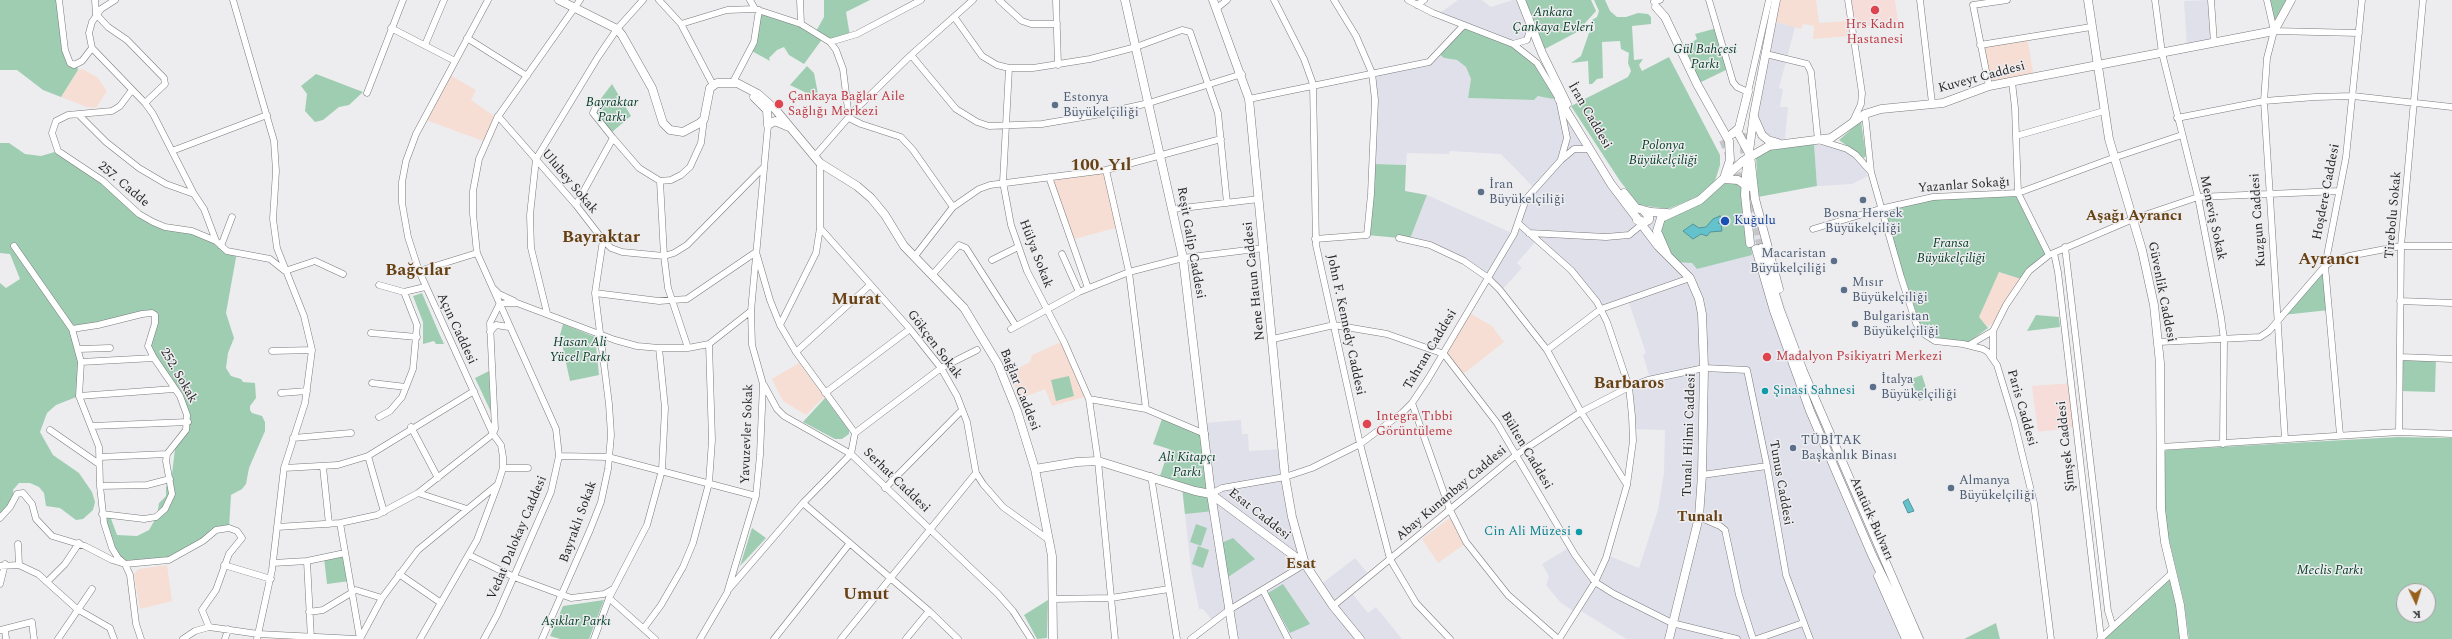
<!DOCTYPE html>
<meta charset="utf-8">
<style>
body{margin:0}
#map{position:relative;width:2452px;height:639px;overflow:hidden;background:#ededf0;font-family:Spectral,serif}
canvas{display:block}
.north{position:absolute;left:2396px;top:583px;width:40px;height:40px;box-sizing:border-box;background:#ededf0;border:1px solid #9e9ea0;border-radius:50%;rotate:176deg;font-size:11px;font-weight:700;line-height:16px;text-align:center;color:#282829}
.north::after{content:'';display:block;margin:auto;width:14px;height:18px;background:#97601a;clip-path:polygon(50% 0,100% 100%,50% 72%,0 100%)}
</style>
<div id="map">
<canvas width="2452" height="639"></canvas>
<div class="north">K</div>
</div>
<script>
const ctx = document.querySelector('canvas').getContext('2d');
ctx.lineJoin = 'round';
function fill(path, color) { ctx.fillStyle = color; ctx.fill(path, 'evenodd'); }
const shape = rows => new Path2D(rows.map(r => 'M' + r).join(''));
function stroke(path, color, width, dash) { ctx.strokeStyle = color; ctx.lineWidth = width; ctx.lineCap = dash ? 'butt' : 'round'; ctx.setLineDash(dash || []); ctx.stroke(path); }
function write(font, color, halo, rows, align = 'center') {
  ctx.font = font + ' Spectral,serif'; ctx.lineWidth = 3; ctx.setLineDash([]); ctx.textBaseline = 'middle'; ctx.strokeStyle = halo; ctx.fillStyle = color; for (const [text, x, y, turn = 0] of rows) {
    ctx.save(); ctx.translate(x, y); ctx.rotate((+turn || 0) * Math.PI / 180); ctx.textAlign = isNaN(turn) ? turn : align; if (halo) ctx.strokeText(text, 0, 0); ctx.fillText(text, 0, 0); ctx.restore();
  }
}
fill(shape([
 [1458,0,1482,0,1491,7,1513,0,1521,0,1530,33,1518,43,1437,15],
 [2211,0,2214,43,2187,48,2184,1],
 [1776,22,1795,27,1779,88,1783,89,1780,107,1788,107,1785,139,1778,139,1765,133,1756,113],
 [1438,53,1444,58,1457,60,1466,67,1471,79,1468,98,1534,100,1540,95,1553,99,1562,94,1593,148,1617,185,1636,208,1659,213,1751,189,1782,299,1811,380,1891,567,1925,639,1626,639,1578,609,1575,612,1561,603,1546,585,1549,577,1542,564,1570,547,1594,581,1607,555,1639,568,1658,510,1664,473,1665,430,1632,429,1629,387,1650,379,1643,355,1646,353,1628,300,1601,309,1585,285,1537,240,1517,263,1522,268,1501,291,1476,268,1410,239,1427,195,1514,234,1534,188,1501,154,1450,151,1449,154,1407,153,1406,165,1374,164,1372,73,1421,64],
 [1814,144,1832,146,1847,152,1860,163,1868,176,1852,184,1817,186],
 [1241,420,1242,434,1248,434,1249,451,1283,449,1285,477,1303,553,1320,585,1355,558,1370,576,1351,592,1368,613,1376,607,1402,639,1234,639,1229,610,1213,621,1203,609,1199,609,1191,569,1182,487,1204,423]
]), '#dfe0ea');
fill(shape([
 [1778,0,1816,0,1819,23,1848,21,1850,36,1813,39,1814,26,1803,24,1801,29,1776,22],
 [2027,37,2034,77,1989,86,1980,45],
 [83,69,98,78,107,91,96,108,87,107,61,97,78,70],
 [448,74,476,90,471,100,497,118,486,142,423,119],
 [1106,170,1119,227,1071,240,1049,178],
 [1999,272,2021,279,1996,321,1988,327,1978,318],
 [1468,312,1492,326,1504,342,1462,375,1444,354],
 [1061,342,1084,397,1052,406,1045,389,1020,399,1009,373,1030,362,1032,355],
 [799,363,824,397,806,415,783,401,772,379],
 [1451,517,1466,543,1438,563,1422,539],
 [167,565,172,601,140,609,134,574,139,569]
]), '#f6ded4');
fill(shape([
 [1851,0,1895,0,1898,21,1855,28],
 [2071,383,2076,427,2038,432,2032,386]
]), '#f7ddd9');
fill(shape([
 [0,0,59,0,68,59,77,64,78,70,61,97,43,90,17,70,0,70],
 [824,0,870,0,846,12,850,36,839,40,823,38,804,64,789,55,784,47,777,50,769,58,770,61,750,50,759,10,815,33,824,17],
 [1523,0,1591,0,1596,11,1577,32,1543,50],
 [1594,0,1605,0,1610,11,1617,17,1626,17,1638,13,1648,14,1651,17,1651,24,1632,26,1634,60,1643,59,1639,65,1642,71,1669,57,1720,155,1720,165,1715,181,1698,197,1668,209,1639,205,1620,181,1571,106,1628,77,1631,71,1628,63,1629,53,1621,49,1620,41,1602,42,1603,78,1597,79,1592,84,1589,84,1588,61,1571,63,1581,56,1589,33,1595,30,1595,25,1592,20,1597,17,1599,11],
 [2267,0,2291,0,2274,31],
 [1463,26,1513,44,1529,56,1557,96,1553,99,1538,96,1534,100,1468,98,1471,79,1466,67,1457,60,1444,58,1438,53],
 [1717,28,1728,69,1697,84,1681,50,1697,39,1695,34],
 [807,66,814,73,819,99,790,85],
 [316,74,363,92,349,105,339,107,323,120,315,122,305,111,307,94,301,86],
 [612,84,631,116,612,132,594,111,600,104,599,101],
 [1861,121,1866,156,1864,158,1839,140],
 [0,143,9,143,25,154,41,156,58,151,152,222,192,231,237,252,226,313,234,338,228,353,226,368,231,376,241,379,243,382,255,383,256,398,250,406,250,410,252,413,262,416,265,422,265,431,249,468,246,484,242,489,231,495,229,528,223,527,179,556,125,564,118,558,102,514,110,516,117,535,137,536,149,530,157,516,159,503,166,496,166,487,172,474,175,449,177,442,186,430,185,407,150,350,155,315,73,329,79,349,79,396,56,405,47,413,40,432,53,455,79,473,92,492,95,502,93,510,83,519,76,520,60,508,46,506,44,493,39,487,30,483,19,483,13,490,14,498,0,518,0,283,6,288,20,279,10,254,0,253],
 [1814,144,1817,186,1758,197,1756,156,1769,150],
 [1374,164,1406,165,1405,191,1427,195,1410,239,1367,235],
 [1724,179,1745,184,1752,255,1697,269,1692,263,1675,262,1659,237,1659,220,1686,208],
 [2016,195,2046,254,2021,279,1999,272,1979,317,1988,328,1969,342,1936,339,1922,330,1882,210,1933,199],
 [2325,266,2329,310,2283,315],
 [422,293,439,333,444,344,436,344,434,341,423,344,423,322,413,296],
 [2036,315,2059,317,2060,327,2027,331],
 [563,324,595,337,599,375,570,381,560,335],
 [2400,357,2436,358,2435,392,2400,391],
 [489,371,490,395,491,412,475,378],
 [1922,375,1929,397,1919,401,1911,379],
 [1069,376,1074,396,1056,401,1051,380],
 [825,398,849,430,849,434,842,439,835,439,803,422],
 [1163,416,1205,434,1214,511,1185,514,1182,487,1159,479,1169,449,1153,444],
 [2398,437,2452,438,2452,639,2189,639,2184,602,2168,535,2164,500,2163,453,2167,450],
 [2404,591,2428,591,2428,615,2404,615],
 [1196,524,1207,528,1201,546,1190,542],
 [752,528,766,538,740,566],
 [1233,538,1255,559,1228,577,1221,543],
 [1198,546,1209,550,1203,568,1192,564],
 [345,553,350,581,327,584,324,558],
 [2171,574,2184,639,2100,639],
 [1283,584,1310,624,1290,633,1268,593],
 [604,600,589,639,560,639,550,636,563,606],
 [1048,600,1047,638,1037,639,1024,615],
 [1996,623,2000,639,1964,639]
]), '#9fcdb2');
const water = shape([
 [1720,216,1721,219,1718,223,1721,224,1722,231,1710,232,1707,236,1701,234,1693,239,1683,231,1693,224,1699,228,1706,227,1713,219,1720,216],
 [1908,499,1914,511,1908,513,1903,502,1908,499]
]);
fill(water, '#64c2cc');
stroke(water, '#52949b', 1);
stroke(shape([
 [1723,140,1742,186],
 [1746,165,1744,151,1746,129],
 [1748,180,1761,248]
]), '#c6c6c8', 8, [8, 4]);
const minor = shape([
 [59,0,65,50,70,63,74,65,82,61,92,48,145,103,153,114,194,194],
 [95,0,96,14],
 [233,0,274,141,276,171,273,219,277,248,304,316,312,350,305,403,284,468,272,570,257,639],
 [659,0,681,24,713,85],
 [750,0,755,9],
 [800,0,801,24],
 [999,0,1022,21,1031,24,1057,24],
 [1056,0,1058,65],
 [1274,0,1304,59,1313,84,1316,245,1360,444,1390,559,1416,603,1450,639],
 [1408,0,1433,13,1513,44,1537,63,1559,99,1567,138,1561,159],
 [1709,0,1733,82,1737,87,1748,92,1769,0],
 [1848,0,1862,93,1861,104,1853,121],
 [1920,0,1932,103],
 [2155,0,2162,53,2198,197,2221,317,2224,340,2223,444],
 [2211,0,2214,43],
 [2267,0,2274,31,2267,58,2264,101,2285,439],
 [1654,2,1660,0],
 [1417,5,1424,0],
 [1216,9,1227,0],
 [96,14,108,27,127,40,164,78,165,84,145,103],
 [955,18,982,56,997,65,1009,68,1033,68,1090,59,1136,47,1182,30,1190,32,1218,113,1227,203],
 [681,24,727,10,755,9,801,24,830,42,836,50,843,69,849,118],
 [391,28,455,61],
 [2274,31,2359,33],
 [467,38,527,76],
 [830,42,857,34,921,0],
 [1513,44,1527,40,1531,26],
 [425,45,444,0],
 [1980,45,2091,27],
 [92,48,89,33,92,22,101,9,115,0],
 [1766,54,1807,64,1811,72,1818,140,1847,149,1856,155,1871,172,1901,277,1916,323,1921,332,1935,341,1963,344,1983,349,1988,352,1997,365,2014,421,2034,503,2051,639],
 [911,55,956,109,977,122,989,126,1042,124,1095,115,1149,103,1242,74],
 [1009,68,1003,182,1011,225,1027,271,1064,342,1089,399,1098,461,1115,639],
 [733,82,754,42,759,10],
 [2012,82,2015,108,2018,193,2049,255],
 [1989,86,1973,5,2007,0],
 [132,90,120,106,112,111,68,115,56,121,52,133,58,151,103,181,139,214,153,222,165,227,192,231,216,241,227,251,270,259,285,271,315,261,343,274],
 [367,93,403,0],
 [1249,99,1429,62,1463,26],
 [597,104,593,113,613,138,639,168,660,181,671,180,681,175,690,167,701,143,704,119],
 [78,114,106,142,139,168,166,184,194,194,204,209,216,241],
 [1865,114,1871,172],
 [498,116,576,205,603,240,611,248,622,252,664,256,674,253,687,245,762,169],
 [849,118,861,124,901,137,913,150,953,207],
 [2177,118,2264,101,2315,97,2353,96,2452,107],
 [2016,136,2104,111],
 [172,151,267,115],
 [814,157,855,110,911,55,973,0],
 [1106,170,1129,272,1146,409],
 [1049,177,1088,288],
 [660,181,664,256,668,288,688,348],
 [576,205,613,138],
 [1174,209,1259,199],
 [1518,223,1571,270,1597,302,1607,322,1629,387,1632,416,1633,441,1627,485,1606,558,1595,582,1559,639],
 [820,228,910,329,941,368,957,396,967,422,976,473,983,484,1003,507,1049,540],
 [1813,229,1880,209,1933,197,2018,193,2113,158,2182,135],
 [1529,233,1606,237,1629,235,1641,225],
 [1399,238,1430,245,1464,261,1487,277,1500,290,1547,350,1581,412,1627,485],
 [1315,239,1367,235,1371,194,1375,100,1372,73,1356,36,1334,0],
 [14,246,72,329,81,362,79,396,99,447,100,486,104,523,112,548,118,558,125,564,130,575,136,624,141,639],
 [221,246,232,217],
 [2065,247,2108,611,2113,627],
 [2054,253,2058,272,2101,638],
 [1062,254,1079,292],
 [915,256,953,207,979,189,990,185,1106,170,1221,139],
 [992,260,1018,247],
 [419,271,477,253],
 [933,274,959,245,966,248,1016,326],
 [379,285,404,292],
 [493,288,499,294,514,301],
 [595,293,659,301,687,299,756,252,770,300,780,325,796,352,855,433,851,454],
 [2400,301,2452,303],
 [547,313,531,248,530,215,536,159,598,57,617,29,643,0],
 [780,325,816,253,820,228,820,163],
 [72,329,98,325,142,314,152,313,155,315,155,323,148,346,154,358,180,396,187,415,186,430,167,454,166,461,172,494,165,509,156,517,144,519,102,514],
 [1011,329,1079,292,1129,272,1183,258,1264,248],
 [490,332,496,325,509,327],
 [371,333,417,337],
 [1273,339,1334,325,1387,334,1444,354,1497,423,1575,555,1595,582,1614,594,1672,623,1737,639],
 [2159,342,2260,337,2269,331,2325,266,2331,262,2349,256,2401,246,2452,246],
 [1969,345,1993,331],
 [79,349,110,348],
 [1547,350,1601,309,1690,278],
 [272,351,312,350],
 [796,352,870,285],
 [2400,357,2452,359],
 [1993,358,1993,331,2006,305,2029,271,2049,255,2133,219,2198,197,2339,191],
 [81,362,154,358],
 [372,383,406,387],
 [764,385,777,409,784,416,851,454,998,594,1013,611,1031,639],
 [281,393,307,391],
 [825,393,910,329],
 [79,396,174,389],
 [1089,399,1146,409,1205,434],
 [1412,403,1450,510,1466,542,1508,595,1558,639],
 [379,417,390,411,402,397,413,369,417,325,404,292,425,287],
 [92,426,188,422],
 [411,427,438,478],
 [50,430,99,464],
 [2399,432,2401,246,2423,0],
 [855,433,941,368,977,350],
 [2340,435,2325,266,2346,157,2362,0],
 [293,438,351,433],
 [2161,447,2399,432,2452,434],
 [368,456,384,512],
 [559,456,608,457,756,496],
 [100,457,167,454],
 [323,467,329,524],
 [284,468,338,465,368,456,474,391],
 [503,468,528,468],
 [1702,475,1767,466],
 [1151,476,1177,639],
 [100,486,147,485,170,479],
 [885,488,962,410],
 [418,493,467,509],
 [1211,494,1222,488,1285,477,1312,468,1360,444,1402,413,1412,403,1428,379,1514,234,1526,199,1561,160,1574,149,1588,149],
 [803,503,929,611,958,639],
 [1699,517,1720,526,1725,530,1739,595,1753,639],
 [0,518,10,507,17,494,23,493,32,504,36,519,52,536,85,546,112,560,125,564,169,560,203,541,216,530,229,528,237,531,242,538,229,554,216,590,202,610,209,627],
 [340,523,360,639],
 [277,527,340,523,377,515,418,493,493,434,495,429,490,323,499,305,505,303,517,303,615,340,637,346,659,348,688,348,709,344,751,311],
 [18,544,19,565],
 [469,555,514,577,571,598,604,594,613,589],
 [307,561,311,639],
 [273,563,307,561,345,553],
 [224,565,271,579],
 [0,566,19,565,38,574,77,609,110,628,114,639],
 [399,574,441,603],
 [47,582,65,564,79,543],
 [0,584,5,564],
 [729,589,803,503,851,454],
 [1263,590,1288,639],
 [609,598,655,639],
 [1053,599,1111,598,1169,589],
 [1333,606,1516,455,1581,412,1629,387,1648,380,1704,368,1747,370,1767,466,1786,575,1810,639],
 [309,612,323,610,356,590,382,598],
 [644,628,661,605,683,567,693,543,709,483,712,440,709,344],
 [0,630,32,622,34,639],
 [5,630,6,639],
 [58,639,92,589],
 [183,639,195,631,209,627,258,634,356,639],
 [225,639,228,629],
 [360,639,382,598,418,550,497,485],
 [420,639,477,540,498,484,503,468,503,457,501,445,493,434,419,271,408,237,402,203,402,182,406,161,416,134,488,0],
 [484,639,497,615,551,492,559,456,556,429,477,253,473,214,473,191,479,159,497,118,580,0],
 [542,639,590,530,601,502,608,469,611,435,609,404,595,293,603,240],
 [594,639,609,598,647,525,662,470,665,408,659,348],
 [700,639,727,593,756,496,760,455,763,384,752,345,751,311,768,125],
 [774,639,850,543],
 [841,639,976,473],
 [906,639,929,611],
 [1191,639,1229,610,1305,564],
 [1757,639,1803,623],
 [2100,639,2171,574]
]);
const major = shape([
 [559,0,617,29,622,35,652,88,663,123,670,130,683,132,700,123,704,119,710,88,717,83,737,83,758,94,775,109,820,163,857,186,871,198,885,215,904,246,964,308,998,364,1017,411,1035,469,1052,556,1053,639],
 [1125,0,1183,258,1211,494,1234,639],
 [1213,0,1249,99,1285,477,1292,517,1305,564],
 [1521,0,1542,53,1567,104],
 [2088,0,2109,139,2142,250,2154,305,2160,363,2161,509,2165,542,2180,605,2184,639],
 [1656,7,1665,17,1697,84,1729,141,1730,160,1725,175],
 [754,97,767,110,768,125],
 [1559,99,1611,184,1658,246,1690,278,1699,299,1702,314,1704,368,1702,475,1699,517,1669,639],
 [1754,117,1762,135,1768,140,1778,143],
 [768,125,775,121,789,127],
 [1737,131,1750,155,1755,199,1779,289],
 [1732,134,1739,128,1748,92],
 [1724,179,1738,180,1748,187],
 [1624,193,1636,208,1651,212,1667,213],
 [1637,220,1645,222,1649,220,1649,217,1643,210],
 [1750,243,1745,195,1746,174,1754,114,1776,0],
 [1761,248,1780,310,1803,371,1919,639],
 [1756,249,1774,311,1810,411,1872,555,1913,639],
 [1667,254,1657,231,1661,218,1700,200,1743,161,1769,146,1831,138,1865,114,1881,109,1943,103,1989,86,2274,31,2291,0],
 [1035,469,1077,462,1098,461,1195,491,1211,494,1305,564,1333,606,1360,639],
 [1878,576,1906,639]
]);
stroke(minor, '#7a7a7d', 7);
stroke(major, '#7a7a7d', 9);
stroke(minor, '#fff', 6);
stroke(major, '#fff', 8);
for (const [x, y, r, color] of [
 [1875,10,5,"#e0444e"],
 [779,104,5,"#e0444e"],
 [1055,105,4,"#5c6f8a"],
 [1481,192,4,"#5c6f8a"],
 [1863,200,4,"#5c6f8a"],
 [1725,221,5,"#1a4fb4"],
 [1834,261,4,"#5c6f8a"],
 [1844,290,4,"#5c6f8a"],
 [1855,324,4,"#5c6f8a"],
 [1767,357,5,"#e0444e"],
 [1873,387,4,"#5c6f8a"],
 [1765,391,4,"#0f9aa8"],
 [1367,424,5,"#e0444e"],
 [1793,448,4,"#5c6f8a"],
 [1951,488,4,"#5c6f8a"],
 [1579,532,4,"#0f9aa8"]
]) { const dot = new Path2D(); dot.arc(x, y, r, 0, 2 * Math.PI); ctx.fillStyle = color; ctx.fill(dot); stroke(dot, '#ededf0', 1.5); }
write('italic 13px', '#064027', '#ededf0', [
 ["Ankara",1553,13],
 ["Çankaya Evleri",1553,28],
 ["Gül Bahçesi",1705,50],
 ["Parkı",1705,65],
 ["Bayraktar",612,103],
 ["Parkı",612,118],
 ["Polonya",1663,146],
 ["Büyükelçiliği",1663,161],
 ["Fransa",1951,244],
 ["Büyükelçiliği",1951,259],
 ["Hasan Ali",580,343],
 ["Yücel Parkı",580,358],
 ["Ali Kitapçı",1187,458],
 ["Parkı",1187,473],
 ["Meclis Parkı",2330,571],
 ["Aşıklar Parkı",576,622]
]);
write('13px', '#be3a42', '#ededf0', [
 ["Hrs Kadın",1875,25,"center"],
 ["Hastanesi",1875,40,"center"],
 ["Çankaya Bağlar Aile",788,97],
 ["Sağlığı Merkezi",788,112],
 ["Madalyon Psikiyatri Merkezi",1776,357],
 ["Integra Tıbbi",1376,417],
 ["Görüntüleme",1376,432]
], 'left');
write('13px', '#282829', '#ededf0', [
 ["Kuveyt Caddesi",1982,78,-15],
 ["İran Caddesi",1589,116,60],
 ["Ulubey Sokak",569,182,50],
 ["257. Cadde",123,185,40],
 ["Yazanlar Sokağı",1964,186,-4],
 ["Hoşdere Caddesi",2327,192,-79],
 ["Tirebolu Sokak",2394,215,-85],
 ["Meneviş Sokak",2212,218,78],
 ["Kuzgun Caddesi",2259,220,-94],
 ["Reşit Galip Caddesi",1190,243,80],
 ["Hülya Sokak",1035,254,69],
 ["Nene Hatun Caddesi",1255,281,-96],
 ["Güvenlik Caddesi",2161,292,79],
 ["John F. Kennedy Caddesi",1345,325,78],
 ["Açın Caddesi",456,329,65],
 ["Gökçen Sokak",934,345,53],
 ["Tahran Caddesi",1431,350,-59],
 ["252. Sokak",178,376,60],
 ["Bağlar Caddesi",1019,390,68],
 ["Paris Caddesi",2021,408,74],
 ["Yavuzevler Sokak",748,434,-88],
 ["Tunalı Hilmi Caddesi",1690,435,-88],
 ["Şimşek Caddesi",2067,446,-96],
 ["Bülten Caddesi",1526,451,59],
 ["Serhat Caddesi",896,481,44],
 ["Tunus Caddesi",1780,483,80],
 ["Abay Kunanbay Caddesi",1452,494,-40],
 ["Esat Caddesi",1259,515,38],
 ["Atatürk Bulvarı",1871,519,66],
 ["Bayraklı Sokak",579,522,-70],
 ["Vedat Dalokay Caddesi",518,538,-67]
]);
write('13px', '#4e5e75', '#ededf0', [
 ["Estonya",1063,98],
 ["Büyükelçiliği",1063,113],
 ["İran",1489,185],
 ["Büyükelçiliği",1489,200],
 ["Bosna Hersek",1863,214,"center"],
 ["Büyükelçiliği",1863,229,"center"],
 ["Macaristan",1826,254,"right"],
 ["Büyükelçiliği",1826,269,"right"],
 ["Mısır",1852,283],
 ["Büyükelçiliği",1852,298],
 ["Bulgaristan",1863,317],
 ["Büyükelçiliği",1863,332],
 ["İtalya",1881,380],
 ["Büyükelçiliği",1881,395],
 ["TÜBİTAK",1801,441],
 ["Başkanlık Binası",1801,456],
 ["Almanya",1959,481],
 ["Büyükelçiliği",1959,496]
], 'left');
write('13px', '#164399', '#ededf0', [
 ["Kuğulu",1734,221]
], 'left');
write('13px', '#0d838f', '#ededf0', [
 ["Şinasi Sahnesi",1773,391],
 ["Cin Ali Müzesi",1571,532,"right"]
], 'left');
write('bold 15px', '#684113', '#ededf0', [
 ["Aşağı Ayrancı",2134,217],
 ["Tunalı",1700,518],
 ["Esat",1301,565]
]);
write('bold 17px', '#684113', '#ededf0', [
 ["100. Yıl",1101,167],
 ["Bayraktar",601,239],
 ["Ayrancı",2329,261],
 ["Bağcılar",418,272],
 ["Murat",856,301],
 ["Barbaros",1629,385],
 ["Umut",866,596]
]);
</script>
